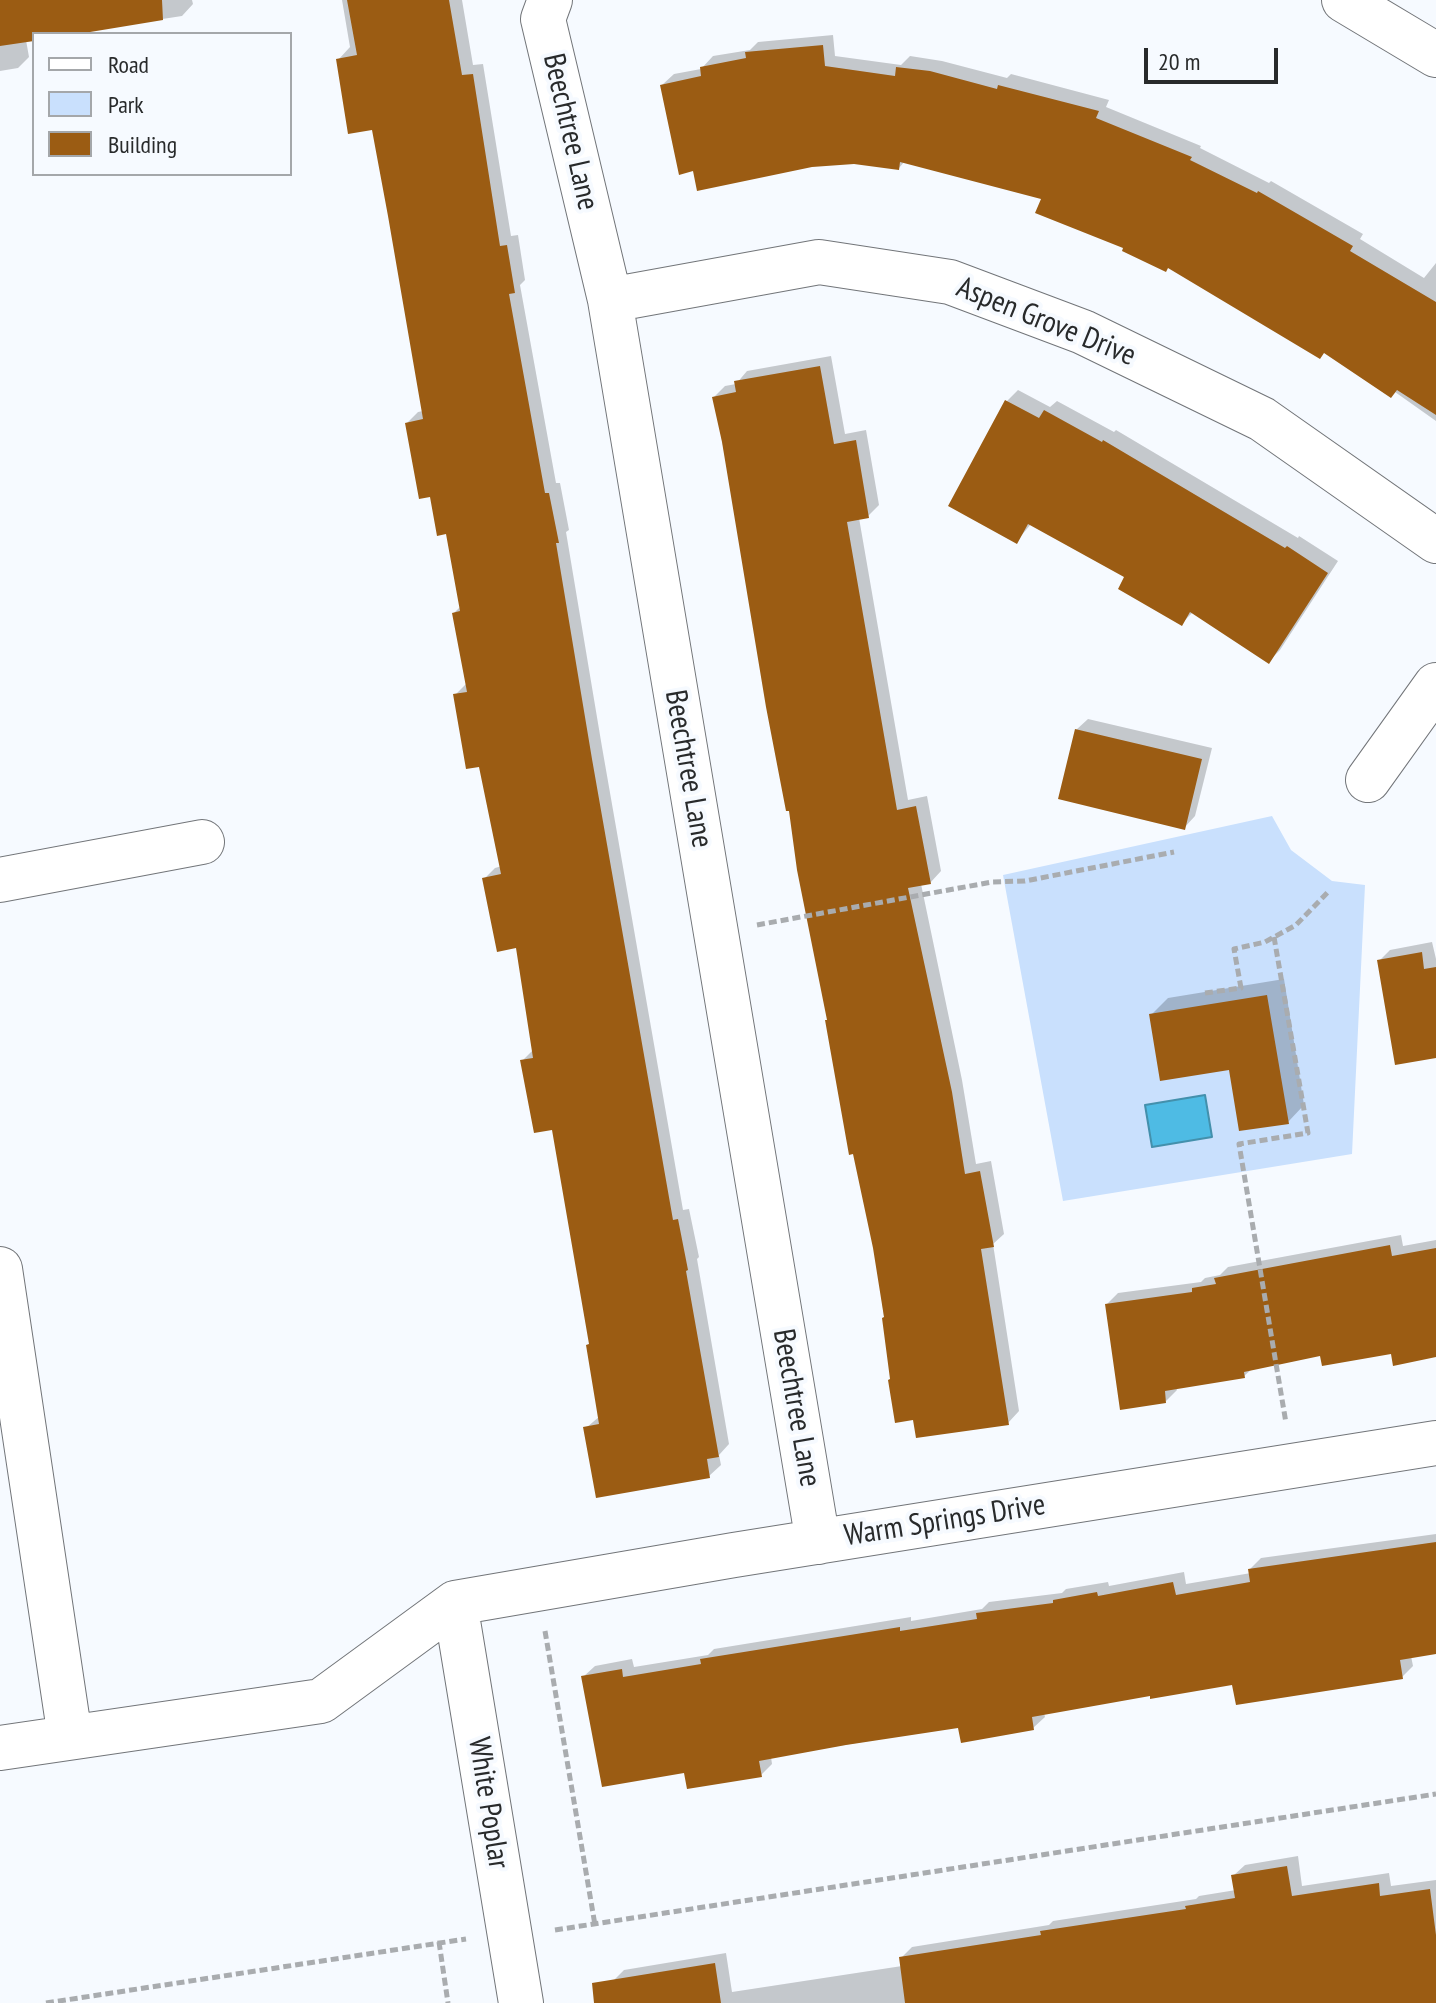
<!DOCTYPE html>
<style>
body{margin:0}
#map{position:relative;width:1436px;height:2003px;overflow:hidden;background:#f6faff;font-family:"PT Sans Narrow",sans-serif}
canvas{display:block}
.legend{position:absolute;left:32px;top:32px;width:260px;height:144px;box-sizing:border-box;background:#f6faff;border:2px solid #a4a7aa;margin:0;padding:10px 14px;list-style:none;font-size:24px;color:#282a2b}
.legend li{display:flex;align-items:center;gap:16px;height:40px}
.legend b{width:40px;border:2px solid #a4a7aa}
.scale{position:absolute;left:1144px;top:48px;width:134px;height:36px;box-sizing:border-box;border:4px solid #282a2b;border-top:0;padding-left:10px;font-size:24px;line-height:28px;white-space:nowrap;color:#282a2b;-webkit-text-stroke:6px #f6faff;paint-order:stroke}
</style>
<div id="map">
<canvas width="1436" height="2003"></canvas>
<ul class="legend">
<li><b style="height:10px;background:#fff"></b>Road</li>
<li><b style="height:22px;background:#c9e0fd"></b>Park</li>
<li><b style="height:22px;background:#9b5c13"></b>Building</li>
</ul>
<div class="scale">20 m</div>
</div>
<script>
const ctx = document.querySelector('canvas').getContext('2d');
ctx.lineJoin = 'round';
function fill(path, color) { ctx.fillStyle = color; ctx.fill(path, 'evenodd'); }
const shape = rows => new Path2D(rows.map(r => 'M' + r).join(''));
function stroke(path, color, width, dash) { ctx.strokeStyle = color; ctx.lineWidth = width; ctx.lineCap = dash ? 'butt' : 'round'; ctx.setLineDash(dash || []); ctx.stroke(path); }
function write(font, color, halo, rows, align = 'center') {
  ctx.font = font + ' "PT Sans Narrow",sans-serif'; ctx.lineWidth = 8; ctx.setLineDash([]); ctx.textBaseline = 'middle'; ctx.strokeStyle = halo; ctx.fillStyle = color; for (const [text, x, y, turn = 0] of rows) {
    ctx.save(); ctx.translate(x, y); ctx.rotate((+turn || 0) * Math.PI / 180); ctx.textAlign = isNaN(turn) ? turn : align; if (halo) ctx.strokeText(text, 0, 0); ctx.fillText(text, 0, 0); ctx.restore();
  }
}
fill(shape([
 [1272,816,1291,850,1332,881,1365,885,1352,1154,1063,1201,1003,875]
]), '#c9e0fd');
const water = shape([
 [1205,1095,1212,1137,1152,1147,1145,1105,1205,1095]
]);
fill(water, '#4ebbe4');
stroke(water, '#4390ac', 2);
fill(shape([
 [0,0,192,0,193,4,182,16,65,34,34,34,34,39,26,40,29,57,18,68,0,71],
 [342,0,462,0,473,65,483,64,511,236,518,235,525,280,520,285,556,483,560,483,569,530,566,532,602,747,683,1210,689,1209,699,1257,697,1259,729,1444,719,1455,721,1465,709,1476,586,1428,600,1416,591,1342,553,1128,522,1061,534,1049,517,945,484,879,495,868,502,866,481,765,455,695,466,684,454,613,461,606,447,531,407,423,418,412,423,411,373,128,338,60,350,47],
 [833,35,835,56,901,65,910,56,942,61,1007,78,1011,74,1109,100,1106,107,1201,146,1200,148,1269,183,1271,181,1363,234,1360,239,1424,278,1436,263,1436,421,1395,392,1169,266,1126,247,1043,198,905,161,899,168,854,162,695,169,662,85,674,74,701,69,713,56,750,50,758,42],
 [831,356,845,434,866,430,879,505,868,516,859,518,908,800,927,796,941,871,930,883,921,884,962,1080,976,1164,991,1161,1004,1234,993,1244,1019,1411,1008,1423,915,1417,892,1378,875,1248,829,1019,714,397,725,386,736,384,747,371],
 [1018,390,1050,407,1057,401,1114,432,1116,430,1298,538,1299,536,1338,561,1280,650,1269,661,1193,612,1182,623,1127,576,1031,524,1016,542,1007,401],
 [1088,719,1212,748,1195,816,1184,828,1076,730],
 [1432,942,1436,959,1436,1056,1379,961,1390,950],
 [1284,979,1304,1105,1288,1122,1231,1068,1151,1015,1168,998],
 [1401,1235,1403,1246,1436,1240,1436,1355,1392,1351,1322,1354,1252,1369,1244,1376,1176,1387,1177,1390,1166,1401,1107,1304,1118,1293,1201,1282,1205,1278,1220,1275,1228,1267],
 [1436,1534,1436,1651,1411,1656,1413,1666,1402,1677,1234,1683,1151,1693,1044,1713,1045,1717,1033,1728,960,1726,771,1757,772,1764,761,1775,686,1770,583,1677,595,1666,632,1659,634,1667,708,1655,714,1649,911,1617,911,1621,982,1609,989,1602,1062,1593,1066,1589,1108,1582,1109,1586,1184,1572,1186,1584,1251,1573,1250,1569,1261,1558],
 [1298,1856,1302,1886,1389,1873,1391,1886,1436,1880,1436,2003,617,2003,613,1981,624,1970,726,1953,732,1992,902,1966,901,1958,912,1947,1049,1925,1053,1921,1196,1899,1199,1896,1236,1890,1233,1876,1245,1865]
]), '#0003');
fill(shape([
 [0,0,162,0,163,20,78,34,34,34,34,41,0,46],
 [347,0,449,0,462,75,473,74,500,246,507,245,515,293,509,294,545,493,549,493,559,543,556,543,592,759,673,1220,678,1219,688,1270,686,1271,719,1457,707,1459,710,1478,596,1498,583,1427,599,1424,586,1345,589,1344,552,1130,534,1133,520,1060,533,1058,516,948,497,952,482,878,501,874,479,767,466,769,453,694,467,692,452,613,460,611,446,534,437,536,430,497,419,499,405,423,423,419,388,216,372,130,348,134,336,59,357,55],
 [823,45,825,66,895,76,896,67,930,71,997,89,998,85,1099,111,1096,118,1192,157,1190,160,1257,193,1258,191,1353,246,1350,251,1436,302,1436,415,1397,390,1391,398,1324,353,1320,359,1168,268,1166,272,1122,251,1123,248,1035,213,1041,199,900,162,899,170,854,164,812,167,697,191,693,171,679,175,660,85,701,76,700,67,746,58,745,52],
 [820,366,834,444,856,440,869,518,847,522,897,810,916,806,931,884,908,888,952,1092,965,1174,980,1171,994,1247,981,1249,1009,1425,916,1438,913,1420,895,1423,888,1380,890,1379,882,1318,884,1317,873,1248,853,1154,849,1155,825,1020,827,1020,797,870,789,811,786,811,766,707,722,442,712,397,736,392,734,381],
 [1005,400,1039,418,1044,410,1102,442,1103,440,1285,548,1287,546,1328,573,1269,664,1190,612,1182,626,1118,589,1124,577,1028,524,1017,544,948,506],
 [1075,729,1202,759,1185,830,1058,799],
 [1422,952,1424,969,1436,967,1436,1058,1395,1065,1377,960],
 [1267,995,1289,1124,1239,1131,1229,1070,1160,1081,1149,1014],
 [1390,1245,1392,1256,1436,1248,1436,1357,1393,1366,1391,1354,1322,1366,1320,1356,1244,1372,1245,1378,1165,1391,1166,1403,1120,1410,1105,1304,1192,1292,1192,1288,1216,1284,1214,1278],
 [1436,1542,1436,1654,1400,1660,1403,1679,1236,1705,1232,1685,1150,1699,1150,1696,1032,1717,1034,1730,961,1743,958,1728,846,1745,759,1761,762,1777,687,1789,684,1773,602,1787,581,1676,622,1669,623,1677,701,1664,700,1659,900,1627,900,1631,977,1619,976,1613,1053,1603,1053,1600,1097,1592,1098,1596,1173,1582,1176,1595,1250,1582,1248,1569],
 [1287,1866,1292,1896,1379,1883,1380,1896,1430,1889,1436,1935,1436,2003,905,2003,899,1957,1041,1935,1040,1931,1186,1909,1185,1906,1235,1898,1231,1875],
 [715,1963,721,2003,594,2003,592,1983]
]), '#9b5c13');
const street = shape([
 [550,0,543,19,610,300,818,1542],
 [610,300,819,262,950,282,1083,332,1262,419,1436,541],
 [1368,780,1436,685],
 [0,880,202,842],
 [0,1269,70,1737],
 [455,1603,521,2003],
 [0,1748,321,1701,455,1603,734,1555,1436,1443]
]);
const secondary = shape([
 [1344,0,1436,55]
]);
stroke(street, '#727579', 46);
stroke(secondary, '#727579', 46);
stroke(shape([
 [757,925,992,882,1025,881,1174,852],
 [1274,937,1308,1133,1239,1144,1286,1423],
 [1205,993,1241,988,1234,949,1265,942,1296,925,1329,891],
 [545,1631,595,1925],
 [555,1930,1436,1794],
 [439,1942,448,2003],
 [46,2003,466,1939]
]), '#a9acaf', 5, [8, 4]);
stroke(street, '#fff', 44);
stroke(secondary, '#fff', 44);
write('30px', '#282a2b', '#f6faff', [
 ["Beechtree Lane",570,132,77],
 ["Aspen Grove Drive",1046,322,22],
 ["Beechtree Lane",688,769,80],
 ["Beechtree Lane",796,1408,80],
 ["Warm Springs Drive",945,1521,-9],
 ["White Poplar",488,1803,81]
]);
</script>
